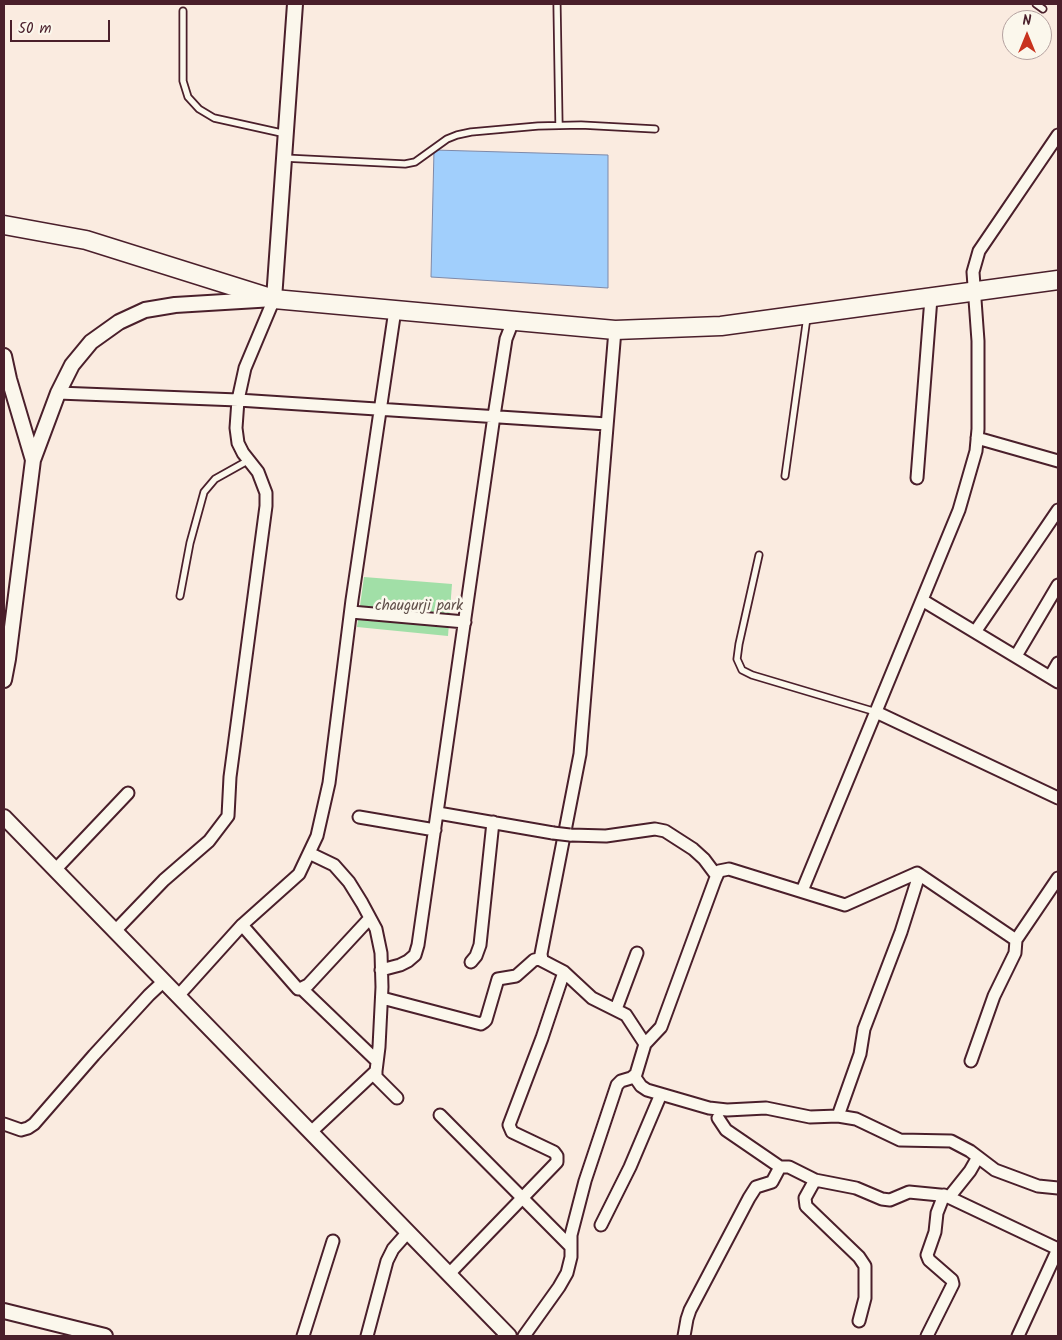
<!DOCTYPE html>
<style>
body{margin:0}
#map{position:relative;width:1062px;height:1340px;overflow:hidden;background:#faebe0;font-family:Kalam,sans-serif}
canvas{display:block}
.frame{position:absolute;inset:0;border:5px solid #4a1f2b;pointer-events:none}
.north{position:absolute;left:1002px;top:10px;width:50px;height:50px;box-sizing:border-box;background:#fbf7ec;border:1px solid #b4a19f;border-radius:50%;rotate:0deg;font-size:14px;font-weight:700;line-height:20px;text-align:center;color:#4a1f2b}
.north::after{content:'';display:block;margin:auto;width:18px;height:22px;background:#c8321e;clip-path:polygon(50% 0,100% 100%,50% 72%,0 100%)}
.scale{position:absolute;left:10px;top:20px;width:100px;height:22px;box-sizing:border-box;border:2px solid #4a1f2b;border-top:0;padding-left:6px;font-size:15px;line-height:18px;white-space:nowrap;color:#4a1f2b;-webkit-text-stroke:4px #fbf7ec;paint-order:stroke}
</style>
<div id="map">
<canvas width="1062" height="1340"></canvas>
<div class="frame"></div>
<div class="north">N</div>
<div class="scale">50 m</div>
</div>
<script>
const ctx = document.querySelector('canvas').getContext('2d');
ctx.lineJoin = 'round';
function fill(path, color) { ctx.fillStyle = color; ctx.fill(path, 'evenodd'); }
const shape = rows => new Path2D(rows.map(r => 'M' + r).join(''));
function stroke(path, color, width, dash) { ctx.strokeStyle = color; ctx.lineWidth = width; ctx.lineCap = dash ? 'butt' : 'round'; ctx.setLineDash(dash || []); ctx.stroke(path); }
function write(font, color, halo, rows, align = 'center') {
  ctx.font = font + ' Kalam,sans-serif'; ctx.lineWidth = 5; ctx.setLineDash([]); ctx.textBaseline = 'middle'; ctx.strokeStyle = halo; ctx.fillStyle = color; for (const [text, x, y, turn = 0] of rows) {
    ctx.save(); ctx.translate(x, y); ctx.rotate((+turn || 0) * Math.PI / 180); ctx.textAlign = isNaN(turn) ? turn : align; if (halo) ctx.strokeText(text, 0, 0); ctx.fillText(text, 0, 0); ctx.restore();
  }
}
fill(shape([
 [364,577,452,584,448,636,357,627]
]), '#a1dfa7');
const water = shape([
 [434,150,608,155,608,288,431,277,434,150]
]);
fill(water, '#a1cffc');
stroke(water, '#7e89a8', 1);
const service = shape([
 [557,4,559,125],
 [1036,4,1043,9],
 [183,11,183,81,188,97,199,109,214,118,286,134],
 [284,158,405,164,415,162,447,139,457,135,471,132,538,126,581,125,655,129],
 [785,476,807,317],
 [759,555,739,644,737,659,742,670,752,675,876,712],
 [180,596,190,543,204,492,215,479,249,460]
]);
const minor = shape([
 [58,393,238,400,607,424],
 [977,438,1058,461],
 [917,478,931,298],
 [922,600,1058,682],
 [351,612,465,622],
 [975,632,1058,510],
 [1016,656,1058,585],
 [1050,677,1058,663],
 [876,712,1058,798],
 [438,813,553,833],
 [359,817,435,830],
 [570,835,606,836,655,829,665,831,693,849,704,859,716,875],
 [309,853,334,865,349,882,362,903,376,929,381,953,382,987,379,1047,376,1071,311,1132],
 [55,870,128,793],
 [802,891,959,510,976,451,978,429,978,341,973,272,979,251,1058,135],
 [242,925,298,989,300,989,308,985,370,918],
 [115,931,164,880,209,841,228,816,230,777,266,506,266,493,258,472,243,453,238,443,236,428,238,400,245,368,274,299],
 [542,960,541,954,580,754,615,330],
 [471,962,476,956,480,945,493,822],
 [381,970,400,965,408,961,415,955,418,945,494,416,506,339,513,321],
 [302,989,377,1061],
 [178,996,242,925,299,874,317,836,329,783,352,600,395,310],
 [382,998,481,1024,484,1022,486,1020,498,979,516,976,534,960,539,959,564,972,592,998,626,1015,645,1044],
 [616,1009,637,953],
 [971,1061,994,996,1015,953,1016,940],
 [376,1071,376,1077,397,1098],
 [634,1076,641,1086,647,1090,709,1108,727,1110,766,1108,810,1117,838,1116,856,1119,900,1140,951,1141,970,1151,995,1170,1038,1186,1058,1188],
 [440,1115,571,1247],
 [838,1116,860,1054,864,1029,901,932,919,875],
 [718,1118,726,1130,780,1167],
 [4,1124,21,1130,28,1128,34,1124,94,1055,149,995,164,981],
 [815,1180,805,1198,806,1206,859,1257,865,1266,865,1298,859,1321],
 [601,1225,630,1167,661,1094],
 [449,1274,557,1162,557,1156,554,1152,512,1132,509,1125,542,1038,564,972],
 [303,1336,333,1241],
 [367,1336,387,1261,393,1249,408,1232],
 [524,1336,559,1287,567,1273,571,1257,571,1235,585,1181,617,1085,621,1081,631,1078,636,1074,645,1044,661,1027,715,880,719,871,729,869,845,905,917,873,1016,940,1058,878],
 [684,1336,687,1319,690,1310,749,1198,756,1187,772,1182,780,1167,789,1167,815,1180,856,1188,882,1199,890,1200,909,1192,950,1196,970,1171,978,1157],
 [927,1336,953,1284,952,1280,929,1260,927,1255,935,1232,937,1213,944,1195,1058,1249,1018,1336]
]);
const tertiary = shape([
 [4,356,9,379,33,460],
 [4,680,8,659,33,460,58,393,72,365,91,342,119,322,145,310,175,305,274,299,295,4],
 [4,817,509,1336],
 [4,1311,105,1336]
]);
const primary = shape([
 [4,225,86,240,274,299,615,330,721,326,1058,280]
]);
stroke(service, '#4a1f2b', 9);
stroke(minor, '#4a1f2b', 15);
stroke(tertiary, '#4a1f2b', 18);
stroke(primary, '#4a1f2b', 21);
stroke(service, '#fbf7ec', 5.5);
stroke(minor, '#fbf7ec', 11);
stroke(tertiary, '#fbf7ec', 14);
stroke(primary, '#fbf7ec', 18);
const minorBridge = shape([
 [553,833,570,835]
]);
stroke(minorBridge, '#4a1f2b', 15, []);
stroke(minorBridge, '#fbf7ec', 11);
write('15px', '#604f4a', '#fbf7ec', [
 ["chaugurji park",419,607]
]);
</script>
